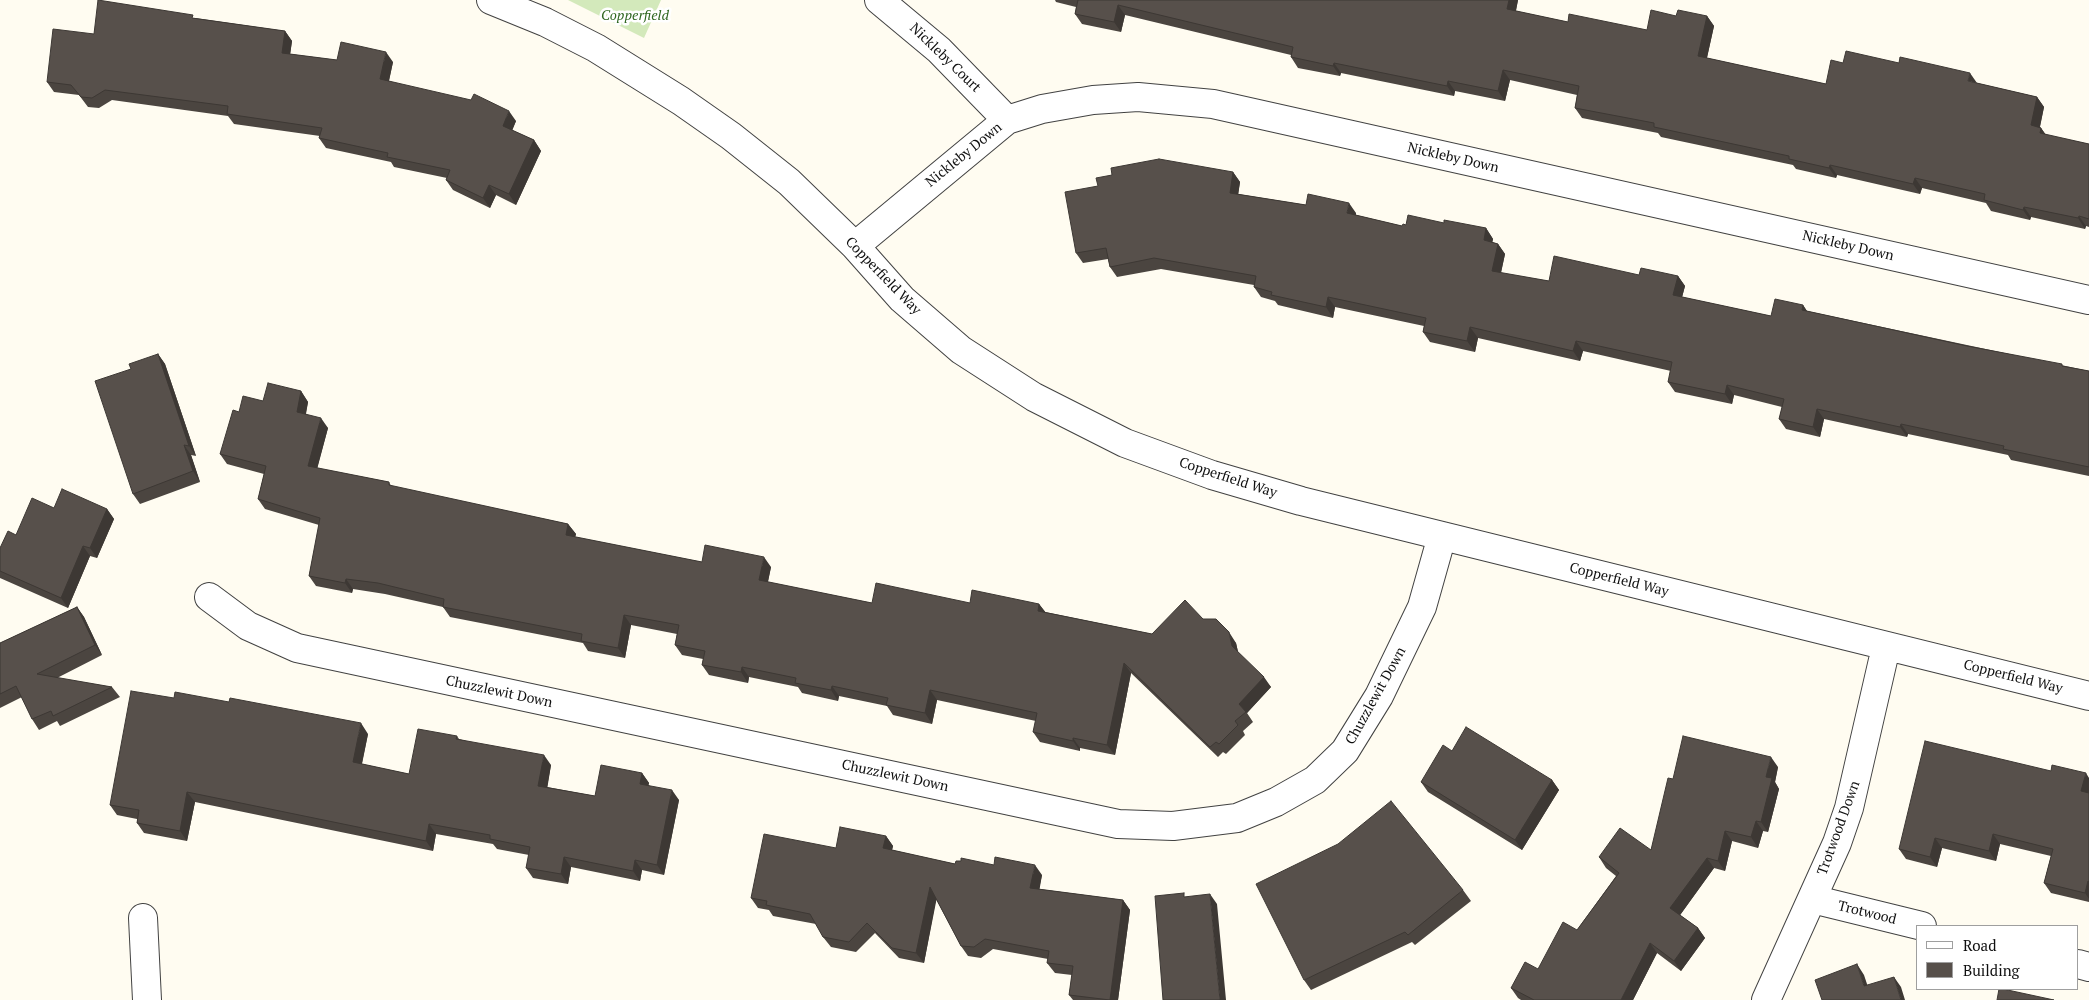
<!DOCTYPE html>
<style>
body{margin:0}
#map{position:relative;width:2089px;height:1000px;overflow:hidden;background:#fffcf1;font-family:"PT Serif",serif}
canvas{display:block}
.legend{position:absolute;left:1916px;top:925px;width:162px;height:65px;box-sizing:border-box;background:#fff;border:1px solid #9f9f9f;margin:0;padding:6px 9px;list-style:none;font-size:15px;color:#0f0f0f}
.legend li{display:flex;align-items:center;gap:10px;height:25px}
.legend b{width:25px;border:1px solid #9f9f9f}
</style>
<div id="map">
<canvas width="2089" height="1000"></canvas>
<ul class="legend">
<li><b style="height:6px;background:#fff"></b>Road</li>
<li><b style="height:14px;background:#57504b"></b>Building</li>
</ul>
</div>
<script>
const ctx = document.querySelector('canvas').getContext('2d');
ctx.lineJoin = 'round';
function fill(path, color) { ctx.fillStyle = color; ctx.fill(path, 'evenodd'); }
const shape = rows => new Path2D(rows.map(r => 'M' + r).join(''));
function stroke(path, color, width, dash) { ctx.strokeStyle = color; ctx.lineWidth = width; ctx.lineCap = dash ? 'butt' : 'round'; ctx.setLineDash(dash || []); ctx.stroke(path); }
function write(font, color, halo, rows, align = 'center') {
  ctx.font = font + ' "PT Serif",serif'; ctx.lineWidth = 5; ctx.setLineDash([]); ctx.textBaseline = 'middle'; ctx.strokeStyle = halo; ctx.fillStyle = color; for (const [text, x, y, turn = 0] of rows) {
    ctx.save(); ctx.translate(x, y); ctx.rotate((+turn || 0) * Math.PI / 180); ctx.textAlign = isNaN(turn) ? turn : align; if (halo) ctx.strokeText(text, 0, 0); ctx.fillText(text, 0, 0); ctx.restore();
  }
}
fill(shape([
 [568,0,661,0,644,38]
]), '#d3e9bb');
const minor = shape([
 [491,0,545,22,596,48,681,101,731,136,789,182,855,246,902,299,961,350,1034,397,1125,443,1212,475,1301,501,2089,696],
 [879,0,939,50,1007,120],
 [855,246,1007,120,1042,109,1093,100,1138,97,1213,104,2089,300],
 [209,597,248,626,297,648,1118,824,1173,826,1237,818,1276,802,1315,780,1345,751,1379,696,1422,607,1442,536],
 [1812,899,1922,926],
 [143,918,147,1000],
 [2078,964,2089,967],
 [1766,1000,1837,843,1849,808,1886,647]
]);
stroke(minor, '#424242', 30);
stroke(minor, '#fff', 28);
fill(shape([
 [1055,0,1518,0,1516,11,1568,22,1647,30,1676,16,1707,16,1714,26,1707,58,1826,84,1843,63,1977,83,2037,97,2044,107,2040,127,2041,128,2046,135,2089,144,2089,227,2086,226,2085,229,2031,217,2030,220,1991,211,1986,203,1922,188,1920,194,1837,175,1836,178,1796,169,1793,165,1661,137,1658,133,1582,118,1575,108,1577,95,1510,80,1505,101,1455,91,1454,96,1341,73,1340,76,1298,68,1291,57,1291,55,1125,15,1121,32,1082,24,1075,14,1076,7,1056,2],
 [195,18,285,31,292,41,290,54,337,60,393,62,389,81,516,121,512,130,534,140,541,151,516,205,496,195,490,208,453,190,446,180,447,178,394,167,391,162,326,148,319,138,320,136,234,124,228,116,112,100,99,108,88,107,79,95,54,92,47,82,94,34],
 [1233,172,1240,182,1238,194,1356,213,1356,215,1402,226,1406,225,1444,223,1486,228,1493,239,1492,242,1498,244,1505,254,1501,273,1549,281,1639,275,1678,276,1685,286,1682,297,1771,316,1803,305,1807,311,2089,371,2089,476,2011,460,2008,455,1908,434,1907,437,1824,419,1820,437,1786,429,1779,419,1782,407,1734,395,1732,404,1675,392,1668,382,1671,371,1583,351,1580,361,1478,338,1475,352,1430,342,1423,332,1424,326,1335,307,1333,318,1278,305,1275,301,1261,297,1254,287,1254,285,1161,269,1117,277,1110,267,1108,259,1083,263,1076,253],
 [158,354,165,364,196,456,191,455,200,482,140,504,133,494,131,369],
 [301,391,308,402,306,414,328,428,317,468,389,482,391,486,568,524,576,534,575,537,702,562,771,567,768,582,872,603,970,603,1039,604,1045,612,1152,634,1203,619,1236,643,1238,652,1271,687,1247,713,1253,722,1243,731,1245,735,1226,754,1223,752,1218,757,1131,673,1115,755,1080,748,1080,751,1040,742,1033,732,1036,721,937,700,932,724,893,715,887,706,839,696,838,701,802,693,798,687,749,677,748,683,709,675,702,665,703,659,682,655,675,645,677,634,631,625,625,658,588,651,583,643,450,617,443,607,385,594,353,589,352,593,316,586,309,576,319,525,265,509,258,499,264,474,227,464,220,454,239,412,263,401],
 [54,508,107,509,114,519,97,558,90,556,68,608,0,578,0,548,16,535],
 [77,607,84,617,102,655,57,678,112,687,120,697,60,726,57,721,39,730,32,719,22,697,0,708,0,643],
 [368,734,362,764,409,774,457,736,459,739,551,765,547,787,595,796,642,773,649,783,648,785,679,800,664,875,642,870,640,881,571,867,568,884,533,878,526,868,529,855,497,849,493,844,436,834,433,851,195,802,187,841,144,833,137,823,137,819,117,815,110,805],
 [1452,751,1552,780,1559,790,1522,850,1428,792,1421,782],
 [1778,767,1775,782,1779,789,1768,832,1763,831,1758,848,1732,841,1725,871,1714,868,1680,915,1698,928,1705,938,1681,971,1657,953,1633,1000,1521,1000,1518,998,1511,988,1538,969,1577,930,1616,876,1606,868,1599,857,1651,850,1673,779],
 [2051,771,2089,778,2089,902,2051,893,2044,883,2051,856,2000,844,1996,861,1942,848,1937,867,1906,859,1899,849],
 [886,836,893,846,892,850,955,864,1042,875,1039,889,1123,900,1130,910,1118,1000,1073,1000,1069,995,1072,975,1055,973,1047,963,1048,959,993,949,981,958,968,956,961,946,936,899,924,963,899,958,875,933,856,952,831,947,823,937,816,924,773,916,769,910,758,908,751,898,836,848],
 [1463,890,1471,901,1415,945,1412,942,1311,990,1304,980]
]), '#4b4540');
fill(shape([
 [1509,0,1518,0,1514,19,1507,9],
 [1118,5,1125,15,1121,32,1114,22],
 [1707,16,1714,26,1705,66,1698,56],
 [285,31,292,41,289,63,282,53],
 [386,52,393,62,387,89,380,79],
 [1334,63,1341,73,1340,76,1333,66],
 [1503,70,1510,80,1505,101,1498,91],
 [1970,73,1977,83,1968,81],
 [1448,81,1455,91,1454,96,1447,86],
 [2037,97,2044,107,2038,135,2031,125],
 [509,111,516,121,510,136,503,126],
 [2041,128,2048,138,2040,133],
 [534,140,541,151,516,205,509,194],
 [1830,165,1837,175,1836,178,1829,168],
 [1233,172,1240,182,1237,203,1230,193],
 [1915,178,1922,188,1920,194,1913,184],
 [489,185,496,195,490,208,483,198],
 [1349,203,1356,213,1354,223,1347,213],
 [2024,207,2031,217,2030,220,2023,210],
 [2079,216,2086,226,2085,229,2078,218],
 [1486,228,1493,239,1491,250,1484,240],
 [1498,244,1505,254,1499,281,1492,271],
 [1678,276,1685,286,1680,305,1673,295],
 [1328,297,1335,307,1333,318,1326,307],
 [1803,305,1810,316,1802,310],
 [1470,327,1478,338,1475,352,1467,341],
 [1576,341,1583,351,1580,361,1573,351],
 [158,354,165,364,196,456,189,446],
 [1727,385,1734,395,1732,404,1725,394],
 [301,391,308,402,304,422,297,412],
 [1817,409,1824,419,1820,437,1813,427],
 [321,418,328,428,315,477,308,466],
 [1901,424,1908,434,1907,437,1900,427],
 [184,445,191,455,200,482,193,471],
 [107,509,114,519,97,558,90,548],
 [568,524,576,534,573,545,566,535],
 [83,546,90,556,68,608,61,598],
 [764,557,771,567,766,590,759,580],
 [346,579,353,589,352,593,345,583],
 [1039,604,1047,614,1038,611],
 [77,607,84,617,102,655,95,645],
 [624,615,631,625,625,658,618,648],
 [1229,632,1236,643,1239,656,1232,646],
 [1124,663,1131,673,1115,755,1107,745],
 [742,667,749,677,748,683,741,672],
 [1264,677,1271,687,1247,713,1239,704],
 [832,686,839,696,838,701,831,690],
 [930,690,937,700,932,724,925,713],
 [361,723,368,734,360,772,353,762],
 [1073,738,1080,748,1080,751,1073,741],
 [544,755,551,765,546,796,538,786],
 [1771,757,1778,767,1775,782,1779,789,1768,832,1761,822,1766,777],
 [642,773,649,783,647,794,640,784],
 [2086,773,2089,778,2089,798,2081,791],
 [1552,780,1559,790,1522,850,1515,840],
 [672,790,679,800,664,875,657,865],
 [187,792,195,802,187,841,180,831],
 [1756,821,1763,831,1758,848,1751,837],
 [429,824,436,834,433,851,426,841],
 [1725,831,1732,841,1725,871,1718,861],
 [1993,834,2000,844,1996,861,1989,851],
 [886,836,893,846,890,858,883,848],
 [1935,838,1942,848,1937,867,1930,857],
 [564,857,571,867,568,884,561,874],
 [1707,858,1714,868,1678,918,1670,908],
 [635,860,642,870,640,881,633,871],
 [1035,865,1042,875,1038,898,1030,888],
 [2088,881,2089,883,2089,899,2085,893],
 [930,887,937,897,924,963,916,953],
 [1210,894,1217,904,1226,1000,1220,1000],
 [1123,900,1130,910,1118,1000,1110,1000],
 [1698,928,1705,938,1681,971,1674,961],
 [1650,943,1657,953,1633,1000,1621,1000],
 [1857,964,1864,975,1871,996,1864,986],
 [1894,977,1901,987,1905,1000,1901,1000]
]), '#3d3834');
const building = shape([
 [98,0,193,15,192,18,285,31,282,53,337,60,341,42,386,52,380,79,471,100,474,94,509,111,503,126,534,140,509,194,489,185,483,198,446,180,450,170,387,157,388,153,319,138,322,128,227,114,228,106,105,90,92,98,81,97,71,85,47,82,53,29,94,34,98,0],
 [1078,0,1509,0,1507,9,1568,22,1569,14,1647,30,1651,10,1676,16,1678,10,1707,16,1698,56,1826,84,1831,60,1843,63,1846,51,1899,63,1900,57,1970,73,1968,81,2037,97,2031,125,2041,128,2040,133,2089,144,2089,219,2079,216,2078,218,2024,207,2023,210,1984,200,1985,194,1915,178,1913,184,1830,165,1829,168,1789,159,1789,156,1654,127,1654,123,1575,108,1579,86,1503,70,1498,91,1448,81,1447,86,1334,63,1333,66,1291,57,1293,47,1118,5,1114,22,1075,14,1078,0],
 [1159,159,1233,172,1230,193,1306,205,1308,194,1349,203,1347,213,1402,226,1403,224,1406,225,1408,215,1444,223,1444,220,1486,228,1484,240,1498,244,1492,271,1549,281,1554,256,1639,275,1641,268,1678,276,1673,295,1771,316,1775,299,1803,305,1802,310,1967,346,2062,364,2062,366,2089,371,2089,467,2003,449,2004,446,1901,424,1900,427,1817,409,1813,427,1779,419,1784,399,1727,385,1725,394,1668,382,1672,362,1576,341,1573,351,1470,327,1467,341,1423,332,1426,318,1328,297,1326,307,1271,295,1272,292,1254,287,1256,276,1154,258,1110,267,1106,248,1076,253,1065,192,1098,186,1096,178,1112,175,1111,168,1159,159],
 [158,354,189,446,184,445,193,471,133,494,95,381,131,369,129,364,158,354],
 [268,383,301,391,297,412,321,418,308,466,389,482,389,485,568,524,566,535,702,562,705,545,764,557,759,580,872,603,876,583,970,603,972,590,1039,604,1038,611,1152,634,1185,600,1203,619,1216,619,1229,632,1232,646,1264,677,1239,704,1246,712,1235,721,1238,725,1219,744,1216,742,1210,747,1124,663,1107,745,1073,738,1073,741,1033,732,1037,713,930,690,925,713,886,705,888,698,832,686,831,690,795,683,796,678,742,667,741,672,702,665,705,651,675,645,679,625,624,615,618,648,581,641,582,634,443,607,444,599,378,583,346,579,345,583,309,576,320,518,258,499,266,466,220,454,233,410,239,412,243,396,263,401,268,383],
 [62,489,107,509,90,548,83,546,61,598,0,571,0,548,8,531,16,535,32,498,54,508,62,489],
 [77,607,95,645,37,674,112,687,53,716,51,711,32,719,16,686,0,694,0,643,77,607],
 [131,691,174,698,175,692,229,702,230,698,361,723,353,762,409,774,418,729,457,736,456,739,544,755,538,786,595,796,601,765,642,773,640,784,672,790,657,865,635,860,633,871,564,857,561,874,526,868,530,847,490,839,490,835,429,824,426,841,187,792,180,831,137,823,139,810,110,805,131,691],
 [1466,727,1552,780,1515,840,1421,782,1443,745,1452,751,1466,727],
 [1683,736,1771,757,1766,777,1772,778,1761,822,1756,821,1751,837,1725,831,1718,861,1707,858,1670,908,1698,928,1674,961,1650,943,1621,1000,1534,1000,1511,988,1525,962,1538,969,1563,922,1577,930,1619,873,1599,857,1620,828,1651,850,1668,778,1673,779,1683,736],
 [1925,741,2051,771,2052,765,2086,773,2081,791,2089,793,2089,882,2088,881,2085,893,2044,883,2053,849,1993,834,1989,851,1935,838,1930,857,1899,849,1925,741],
 [1391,801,1463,890,1408,935,1405,932,1304,980,1256,884,1338,844,1391,801],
 [840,827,886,836,883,848,955,864,956,861,961,861,961,858,994,865,995,857,1035,865,1030,888,1123,900,1110,1000,1069,995,1073,966,1047,963,1049,951,985,939,974,947,961,946,930,887,916,953,892,948,867,923,849,942,823,937,810,914,766,905,767,901,751,898,764,834,836,848,840,827],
 [1184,893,1184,897,1210,894,1220,1000,1163,1000,1155,896,1184,893],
 [1857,964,1864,986,1894,977,1901,1000,1822,1000,1815,980,1857,964],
 [1999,989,2003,989,2054,1000,1997,1000,1999,989]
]);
fill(building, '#57504b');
stroke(building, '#3d3834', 1);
write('italic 14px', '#2f6620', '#fff', [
 ["Copperfield",635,16]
]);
write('14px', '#0f0f0f', '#fff', [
 ["Nickleby Court",945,58,44],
 ["Nickleby Down",964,155,-39],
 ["Nickleby Down",1453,158,13],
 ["Nickleby Down",1848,246,13],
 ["Copperfield Way",883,276,46],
 ["Copperfield Way",1228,478,18],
 ["Copperfield Way",1619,580,14],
 ["Copperfield Way",2013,677,14],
 ["Chuzzlewit Down",499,692,12],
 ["Chuzzlewit Down",1376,696,-61],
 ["Chuzzlewit Down",895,776,12],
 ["Trotwood Down",1839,828,-70],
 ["Trotwood",1867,913,14]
]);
</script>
